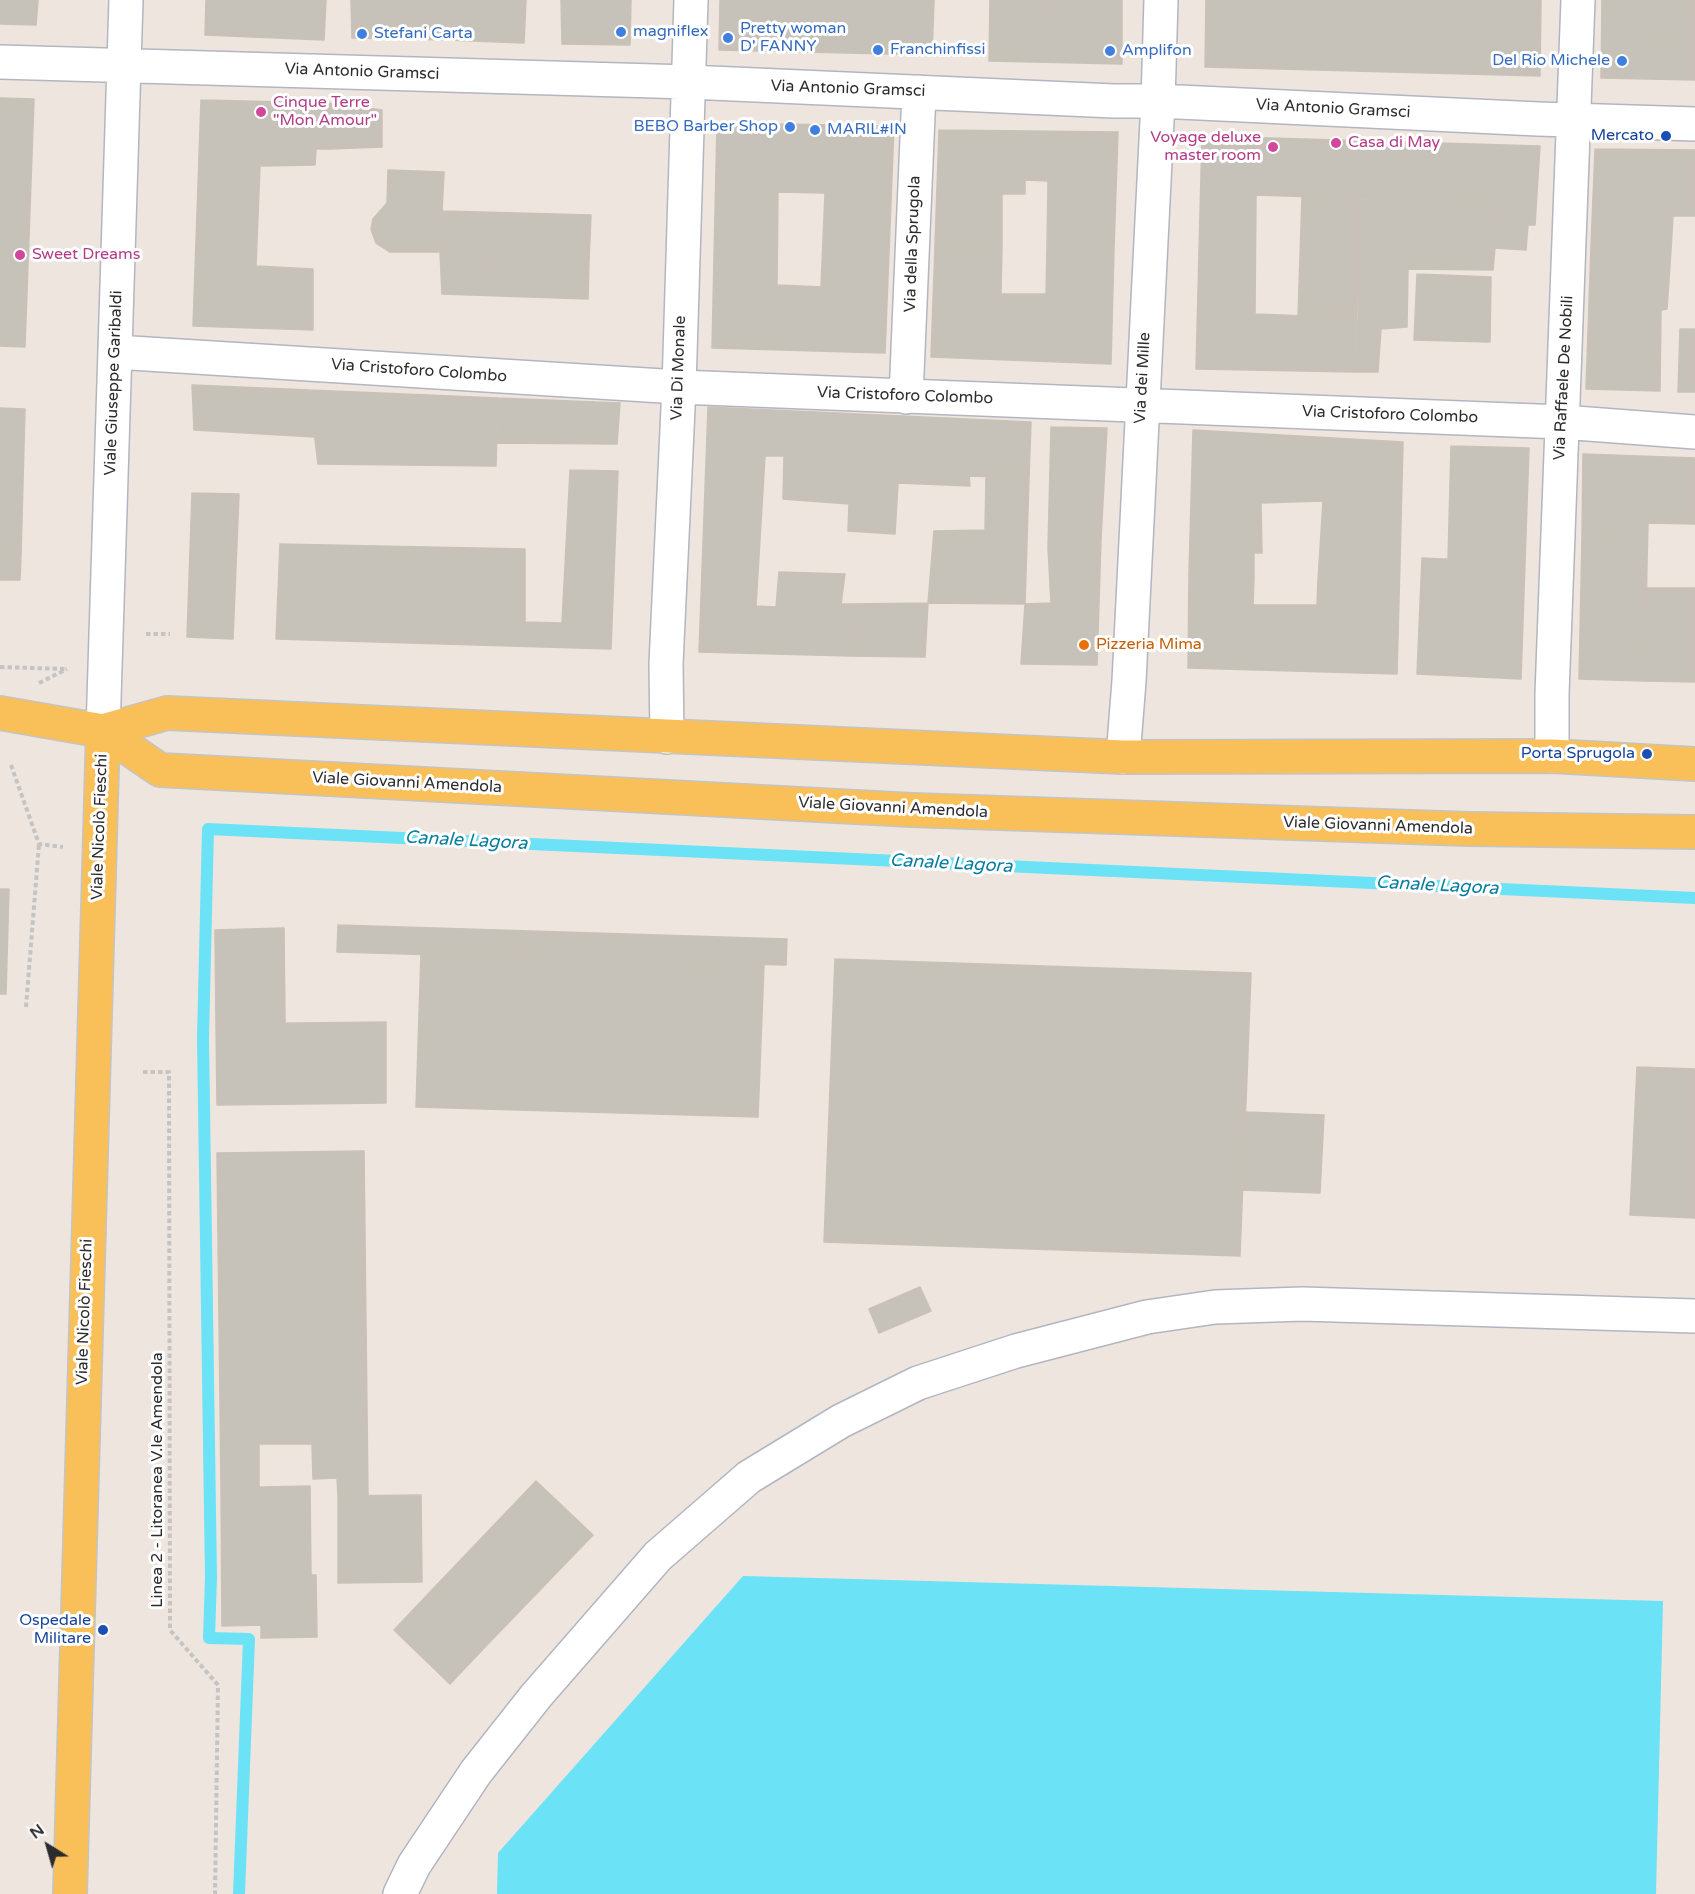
<!DOCTYPE html>
<meta charset="utf-8">
<style>
body{margin:0}
#map{position:relative;width:1695px;height:1894px;overflow:hidden;background:#eee5de;font-family:"Varela Round",sans-serif}
canvas{display:block}
.north{position:absolute;left:18px;top:1816px;width:60px;height:60px;-webkit-text-stroke:4px #fff;paint-order:stroke;rotate:323deg;font-size:16px;font-weight:700;line-height:24px;text-align:center;color:#2c2c2c}
.north::after{content:'';display:block;margin:auto;width:21px;height:27px;background:#2c2c2c;clip-path:polygon(50% 0,100% 100%,50% 72%,0 100%)}
</style>
<div id="map">
<canvas width="1695" height="1894"></canvas>
<div class="north">N</div>
</div>
<script>
const ctx = document.querySelector('canvas').getContext('2d');
ctx.lineJoin = 'round';
function fill(path, color) { ctx.fillStyle = color; ctx.fill(path, 'evenodd'); }
const shape = rows => new Path2D(rows.map(r => 'M' + r).join(''));
function stroke(path, color, width, dash) { ctx.strokeStyle = color; ctx.lineWidth = width; ctx.lineCap = dash ? 'butt' : 'round'; ctx.setLineDash(dash || []); ctx.stroke(path); }
function write(font, color, halo, rows, align = 'center') {
  ctx.font = font + ' "Varela Round",sans-serif'; ctx.lineWidth = 6; ctx.setLineDash([]); ctx.textBaseline = 'middle'; ctx.strokeStyle = halo; ctx.fillStyle = color; for (const [text, x, y, turn = 0] of rows) {
    ctx.save(); ctx.translate(x, y); ctx.rotate((+turn || 0) * Math.PI / 180); ctx.textAlign = isNaN(turn) ? turn : align; if (halo) ctx.strokeText(text, 0, 0); ctx.fillText(text, 0, 0); ctx.restore();
  }
}
fill(shape([
 [743,1576,1663,1601,1656,1894,497,1894,498,1853]
]), '#6ce2f6');
stroke(shape([
 [239,1894,249,1639,209,1638,211,1578,203,1038,208,829,1695,898]
]), '#6ce2f6', 12);
const building = shape([
 [0,0,38,0,36,25,0,24,0,0],
 [206,0,326,0,324,40,205,35,206,0],
 [351,0,449,0,448,40,352,38,351,0],
 [449,0,526,0,524,43,448,40,449,0],
 [561,0,631,0,630,45,562,44,561,0],
 [720,0,934,0,932,55,719,50,720,0],
 [990,0,1034,0,1033,8,1048,9,1048,0,1122,0,1122,64,989,61,990,0],
 [1034,0,1048,0,1048,9,1033,8,1034,0],
 [1206,0,1541,0,1540,76,1205,67,1206,0],
 [1602,0,1695,0,1695,10,1642,9,1640,34,1695,35,1695,80,1601,78,1602,0],
 [1642,9,1695,10,1695,35,1640,34,1642,9],
 [0,98,34,99,25,347,0,346,0,98],
 [201,100,328,103,329,149,316,149,315,165,260,166,256,266,313,269,313,330,193,326,201,100],
 [328,103,382,110,382,147,329,149,328,103],
 [717,123,894,126,885,353,712,348,717,123],
 [778,192,825,193,821,287,777,285,778,192],
 [939,130,1118,132,1114,248,1047,247,1048,181,1025,180,1025,194,1002,194,1002,246,935,245,939,130],
 [1202,136,1540,146,1535,225,1494,225,1494,203,1256,195,1255,314,1358,318,1355,372,1196,369,1202,136],
 [1595,149,1695,150,1695,216,1673,216,1671,250,1591,246,1595,149],
 [388,170,444,172,440,252,390,252,376,243,371,229,373,219,387,203,388,170],
 [1302,197,1359,199,1358,318,1298,316,1302,197],
 [1359,199,1494,203,1494,225,1528,225,1526,250,1495,248,1493,270,1408,269,1407,327,1381,329,1378,372,1355,372,1359,199],
 [443,211,591,215,589,260,537,260,537,280,483,278,483,258,440,252,443,211],
 [935,245,1002,246,1001,294,1046,294,1047,247,1114,248,1111,364,931,357,935,245],
 [1591,246,1671,250,1667,309,1661,310,1660,391,1586,389,1591,246],
 [440,252,483,258,483,278,537,280,537,260,589,260,588,299,442,294,440,252],
 [1417,274,1491,277,1490,342,1414,340,1417,274],
 [1680,329,1695,329,1695,392,1678,392,1680,329],
 [192,385,309,390,315,437,194,430,192,385],
 [309,390,498,398,496,466,318,464,309,390],
 [498,398,620,403,617,444,496,443,498,398],
 [708,407,1031,422,1029,478,969,476,970,486,898,483,895,534,848,531,849,504,783,499,784,456,765,456,756,606,776,607,779,572,845,574,841,604,852,604,850,656,699,652,708,407],
 [0,408,25,409,21,555,0,554,0,408],
 [1051,427,1107,428,1101,539,1048,548,1051,427],
 [1193,430,1403,442,1400,562,1358,559,1357,580,1318,580,1323,501,1261,503,1262,553,1254,553,1254,578,1189,574,1193,430],
 [1451,446,1529,448,1525,563,1448,559,1451,446],
 [1583,454,1695,458,1695,524,1648,523,1647,564,1622,562,1623,541,1582,538,1583,454],
 [570,470,618,471,611,649,276,639,280,544,525,549,525,622,562,623,570,470],
 [986,476,1029,478,1025,604,928,603,934,531,985,530,986,476],
 [192,493,239,494,233,639,187,637,192,493],
 [1582,538,1623,541,1622,562,1647,564,1646,616,1675,618,1672,642,1646,641,1644,681,1579,679,1582,538],
 [1101,539,1097,665,1021,664,1025,604,1051,603,1048,548,1101,539],
 [0,554,21,555,20,580,0,580,0,554],
 [1422,558,1525,563,1521,679,1417,674,1422,558],
 [1358,559,1400,562,1397,674,1188,668,1189,574,1254,578,1253,605,1317,605,1318,580,1357,580,1358,559],
 [1647,588,1695,588,1695,682,1644,681,1646,641,1672,642,1675,618,1646,616,1647,588],
 [928,603,925,657,850,656,852,604,928,603],
 [0,889,9,889,6,994,0,994,0,889],
 [338,925,787,939,786,965,337,952,338,925],
 [284,928,285,1023,216,1024,215,930,284,928],
 [421,954,764,965,758,1117,416,1107,421,954],
 [835,959,1251,973,1240,1256,824,1242,835,959],
 [386,1022,386,1103,217,1105,216,1024,386,1022],
 [1637,1067,1695,1069,1695,1218,1630,1215,1637,1067],
 [1246,1112,1324,1115,1320,1193,1242,1190,1246,1112],
 [364,1151,368,1496,338,1496,337,1478,313,1479,312,1444,259,1444,259,1488,221,1488,217,1153,364,1151],
 [920,1287,931,1311,879,1333,869,1309,920,1287],
 [536,1481,593,1535,486,1646,430,1592,536,1481],
 [310,1486,311,1575,316,1575,317,1637,261,1638,261,1625,222,1626,221,1488,310,1486],
 [421,1495,422,1582,338,1583,338,1496,421,1495],
 [430,1592,486,1646,450,1684,394,1630,430,1592]
]);
fill(building, '#c6c1b9');
stroke(building, '#cac1b7', 1.5);
const minor = shape([
 [0,62,689,82,1114,101,1158,101,1538,119,1695,124],
 [115,352,679,387,1562,422,1695,432],
 [906,397,919,92],
 [103,731,126,0],
 [667,737,666,664,679,387,691,0],
 [1552,756,1552,694,1578,0],
 [1123,757,1129,681,1158,101,1161,0],
 [400,1894,414,1865,476,1772,536,1696,658,1556,749,1477,841,1421,918,1383,1016,1351,1147,1317,1215,1307,1302,1304,1695,1316]
]);
const major = shape([
 [0,713,103,731,160,770,912,810,1469,829,1695,832],
 [103,731,167,713,1123,757,1552,756,1695,764],
 [70,1894,103,731]
]);
stroke(minor, '#b2b6c0', 36);
stroke(major, '#c4c4c4', 36);
stroke(shape([
 [146,634,170,634],
 [0,667,65,669],
 [39,683,67,669],
 [11,765,39,844,63,847],
 [26,1007,39,844],
 [143,1072,169,1072,170,1630,218,1685,215,1894]
]), '#c4c4c4', 4, [4.5, 3]);
stroke(minor, '#fff', 33);
stroke(major, '#f9c059', 33);
for (const [x, y, r, color] of [
 [621,32,6,"#3f7fe0"],
 [362,34,6,"#3f7fe0"],
 [728,38,6,"#3f7fe0"],
 [878,50,6,"#3f7fe0"],
 [1110,51,6,"#3f7fe0"],
 [1622,61,6,"#3f7fe0"],
 [261,112,6,"#d1479c"],
 [790,127,6,"#3f7fe0"],
 [815,130,6,"#3f7fe0"],
 [1666,136,6,"#1a4fb4"],
 [1336,143,6,"#d1479c"],
 [1273,147,6,"#d1479c"],
 [20,255,6,"#d1479c"],
 [1084,645,6,"#e8710a"],
 [1647,754,6,"#1a4fb4"],
 [103,1630,6,"#1a4fb4"]
]) { const dot = new Path2D(); dot.arc(x, y, r, 0, 2 * Math.PI); ctx.fillStyle = color; ctx.fill(dot); stroke(dot, '#fff', 2); }
write('16px', '#366cbe', '#fff', [
 ["Pretty woman",740,29],
 ["D' FANNY",740,47],
 ["magniflex",633,32],
 ["Stefani Carta",374,34],
 ["Franchinfissi",890,50],
 ["Amplifon",1122,51],
 ["Del Rio Michele",1610,61,"right"],
 ["BEBO Barber Shop",778,127,"right"],
 ["MARIL#IN",827,130]
], 'left');
write('16px', '#2c2c2c', '#fff', [
 ["Via Antonio Gramsci",362,72,2],
 ["Via Antonio Gramsci",848,89,2],
 ["Via Antonio Gramsci",1333,109,3],
 ["Via della Sprugola",913,244,-88],
 ["Via Di Monale",679,368,-88],
 ["Via Cristoforo Colombo",419,371,4],
 ["Via dei Mille",1143,378,-87],
 ["Via Raffaele De Nobili",1564,378,-87],
 ["Viale Giuseppe Garibaldi",114,383,-88],
 ["Via Cristoforo Colombo",905,396,2],
 ["Via Cristoforo Colombo",1390,415,2],
 ["Viale Giovanni Amendola",407,783,3],
 ["Viale Giovanni Amendola",893,808,3],
 ["Viale Giovanni Amendola",1378,826,2],
 ["Viale Nicolò Fieschi",100,827,-88],
 ["Viale Nicolò Fieschi",85,1312,-88],
 ["Linea 2 - Litoranea V.le Amendola",158,1480,-90]
]);
write('16px', '#b23c85', '#fff', [
 ["Cinque Terre",273,103],
 ["\"Mon Amour\"",273,121],
 ["Voyage deluxe",1261,138,"right"],
 ["master room",1261,156,"right"],
 ["Casa di May",1348,143],
 ["Sweet Dreams",32,255]
], 'left');
write('16px', '#164399', '#fff', [
 ["Mercato",1654,136],
 ["Porta Sprugola",1635,754],
 ["Ospedale",91,1621],
 ["Militare",91,1639]
], 'right');
write('16px', '#c56008', '#fff', [
 ["Pizzeria Mima",1096,645]
], 'left');
write('italic 18px', '#077da0', '#fff', [
 ["Canale Lagora",466,841,3],
 ["Canale Lagora",951,864,3],
 ["Canale Lagora",1437,886,3]
]);
</script>
